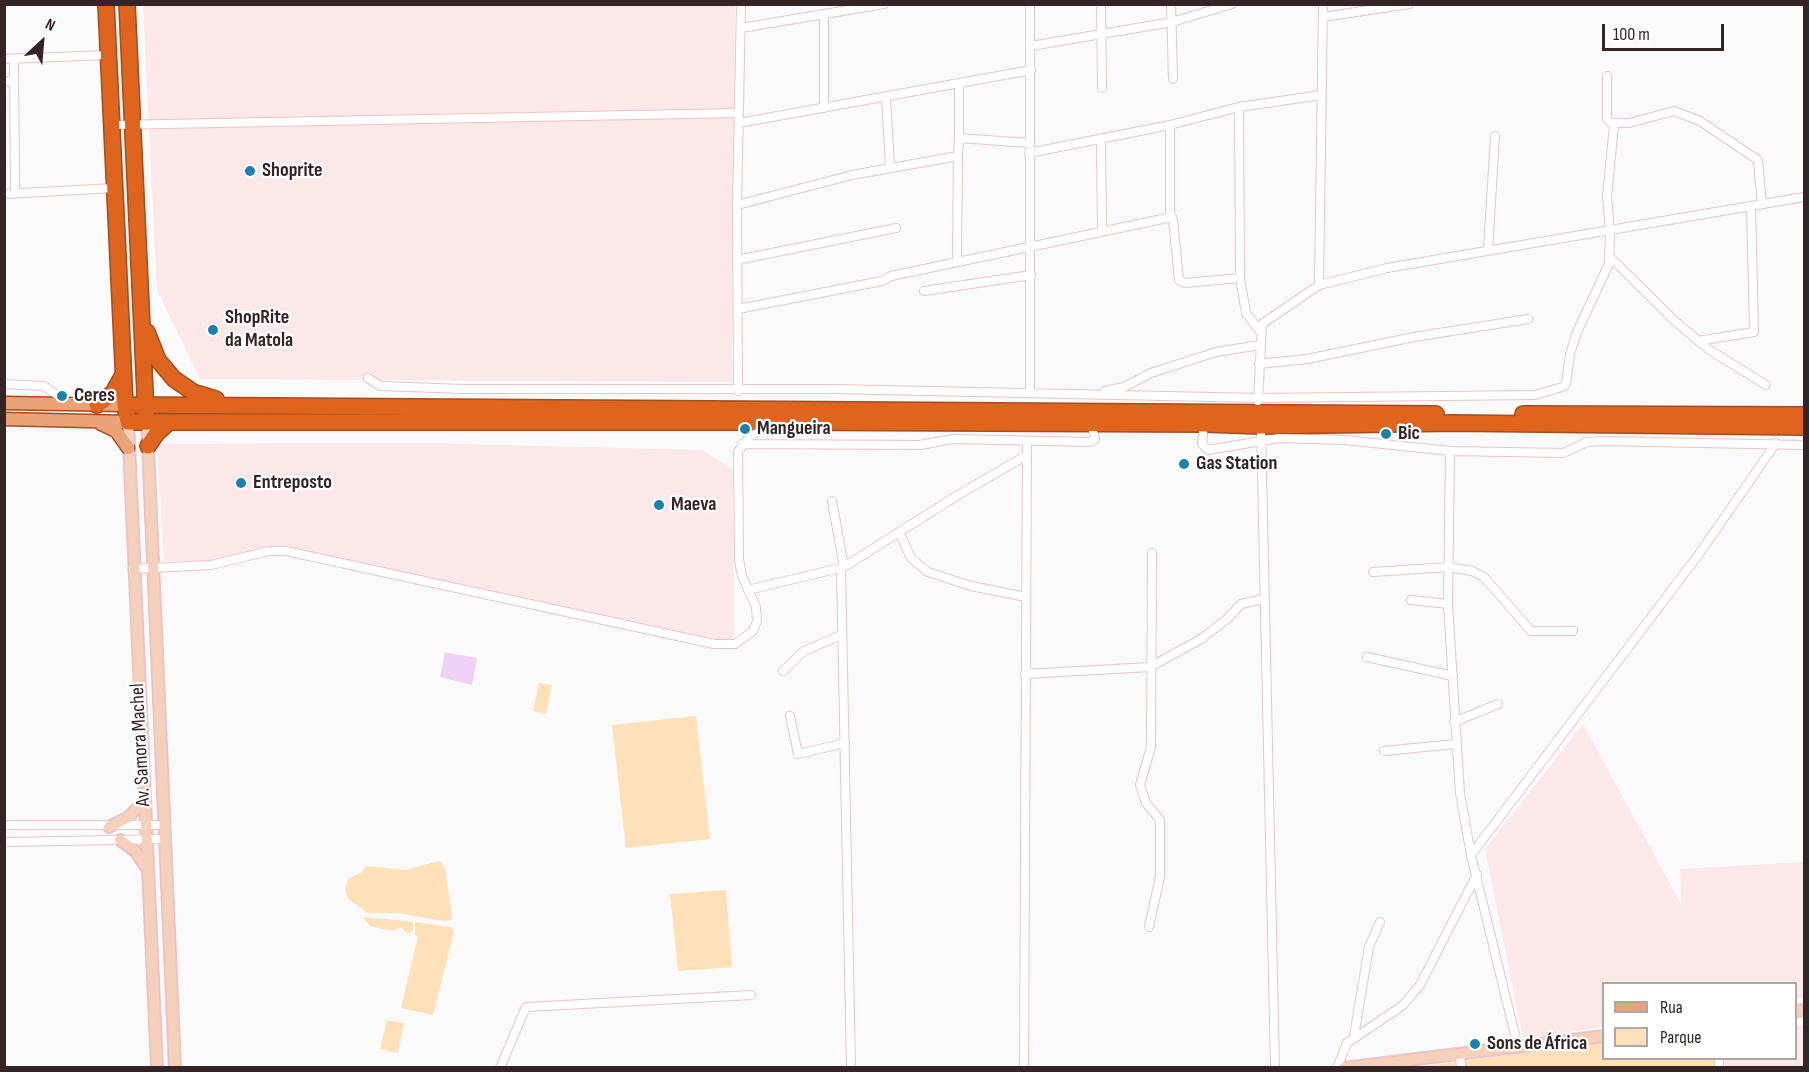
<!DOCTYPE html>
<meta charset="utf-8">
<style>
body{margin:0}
#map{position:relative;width:1809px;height:1072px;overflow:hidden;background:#fafafa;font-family:"Sofia Sans Condensed",sans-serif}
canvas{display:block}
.frame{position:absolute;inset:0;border:6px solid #342425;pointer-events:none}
.legend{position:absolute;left:1602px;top:982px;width:195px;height:78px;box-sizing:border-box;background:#fff;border:2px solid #aea7a8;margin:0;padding:8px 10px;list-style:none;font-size:18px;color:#342425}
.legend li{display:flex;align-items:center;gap:12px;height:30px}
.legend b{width:30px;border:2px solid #aea7a8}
.north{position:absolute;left:12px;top:12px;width:60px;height:60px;-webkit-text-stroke:4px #fff;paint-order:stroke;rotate:26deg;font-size:16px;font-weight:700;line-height:24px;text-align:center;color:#342425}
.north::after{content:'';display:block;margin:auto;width:21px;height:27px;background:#342425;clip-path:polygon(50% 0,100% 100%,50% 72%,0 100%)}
.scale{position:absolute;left:1602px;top:24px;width:122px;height:27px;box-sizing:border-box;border:3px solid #342425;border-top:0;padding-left:8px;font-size:18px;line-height:21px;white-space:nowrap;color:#342425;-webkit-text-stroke:4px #fff;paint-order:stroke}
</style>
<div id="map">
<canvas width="1809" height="1072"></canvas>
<div class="frame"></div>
<ul class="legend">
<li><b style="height:8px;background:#eca277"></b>Rua</li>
<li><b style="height:16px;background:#ffe0b9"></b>Parque</li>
</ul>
<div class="north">N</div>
<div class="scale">100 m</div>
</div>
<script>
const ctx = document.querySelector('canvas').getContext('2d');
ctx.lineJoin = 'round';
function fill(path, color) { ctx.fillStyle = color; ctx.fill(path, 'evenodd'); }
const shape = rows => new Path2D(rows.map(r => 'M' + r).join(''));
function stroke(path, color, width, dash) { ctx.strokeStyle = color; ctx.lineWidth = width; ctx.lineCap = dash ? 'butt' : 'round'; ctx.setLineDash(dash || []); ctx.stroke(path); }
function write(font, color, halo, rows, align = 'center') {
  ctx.font = font + ' "Sofia Sans Condensed",sans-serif'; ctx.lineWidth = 4.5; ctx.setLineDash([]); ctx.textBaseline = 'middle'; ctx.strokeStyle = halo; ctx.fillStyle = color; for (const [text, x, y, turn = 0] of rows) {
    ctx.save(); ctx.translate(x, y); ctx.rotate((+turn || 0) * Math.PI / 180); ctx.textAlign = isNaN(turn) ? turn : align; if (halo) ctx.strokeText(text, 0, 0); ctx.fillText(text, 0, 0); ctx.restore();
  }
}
fill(shape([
 [143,5,735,5,732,382,200,379,157,290],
 [421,443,703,450,733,470,734,643,275,545,220,561,164,561,157,444],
 [1583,724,1681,904,1680,869,1804,862,1804,997,1796,999,1796,984,1604,984,1603,1027,1523,1039,1485,849],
 [1804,1025,1804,1067,1423,1068,1525,1052,1603,1044,1604,1058,1796,1058,1796,1026]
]), '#fce8e8');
fill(shape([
 [539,683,552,685,546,714,533,711],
 [696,716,710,839,626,848,612,725],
 [439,861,445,868,452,915,451,920,443,921,398,913,368,913,348,899,345,888,349,878,361,873,366,866,406,870],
 [726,890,732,967,678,971,670,894],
 [363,917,413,922,413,931,408,934,401,927,393,931,370,926],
 [415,922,451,927,454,932,433,1015,401,1008,418,936,415,935],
 [387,1020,404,1023,398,1053,380,1049],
 [1603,1042,1604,1058,1716,1059,1716,1068,1411,1068]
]), '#ffe0b9');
fill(shape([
 [445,652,477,658,472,685,440,677]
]), '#f0d2f8');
const street = shape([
 [1101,4,1102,88],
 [1171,4,1173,79],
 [824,16,824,108],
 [1323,17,1409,4],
 [741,28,884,4],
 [1031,46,1172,22,1232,4],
 [4,59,108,55],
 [14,59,15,194],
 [1607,76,1607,119,1611,123,1629,123,1674,111,1700,121,1758,160,1762,204],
 [4,82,14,81],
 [886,98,890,168],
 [1239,107,1240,278,1246,313,1259,330],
 [739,123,1031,70],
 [113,125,739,113],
 [1170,125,1170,212,1173,220,1179,280,1185,283,1240,278],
 [959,138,959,84],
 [1101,140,1102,230],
 [1029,153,1170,125,1239,107,1321,95],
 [4,194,114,188],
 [737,205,852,175,958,156,959,138,1029,143],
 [1488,250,1495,136],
 [1610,257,1675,321,1708,349,1766,385],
 [737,260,896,228],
 [957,261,958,156],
 [1319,285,1323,4],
 [924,291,1031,275],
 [738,309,882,281,891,276,1172,217],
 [1698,341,1754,332,1751,206],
 [1259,364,1307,359,1414,337,1528,319],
 [368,378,380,386,464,389,833,389,1259,398,1535,395,1562,387,1566,384,1570,354,1577,332,1609,264,1610,231,1607,197,1614,125],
 [4,384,44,386,67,402],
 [738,391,737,205,741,4],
 [1105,391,1124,387,1151,373,1216,352,1260,345],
 [1030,393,1030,4],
 [1258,401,1262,324,1319,285,1387,268,1804,197],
 [1204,424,1202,444,1208,450,1279,438,1345,440,1450,451,1563,453,1587,442,1602,441,1804,445],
 [1261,426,1275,1068],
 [742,444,920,445,953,439,1090,442,1095,439,1091,423],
 [1450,451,1448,604,1460,793,1471,855,1518,1047],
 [832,501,844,567],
 [900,534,911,558,928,572,971,586,1026,597],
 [133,569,211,565,269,551,286,551,714,644,735,644,753,631,757,621,756,607,742,576,739,560,738,452,749,437,770,425],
 [841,569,851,1068],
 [1373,572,1448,567,1472,571,1484,577,1531,631,1573,631],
 [748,590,844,567,958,495,1027,455],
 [1411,600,1448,604],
 [1367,657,1453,676],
 [783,671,804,651,841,635],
 [1025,674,1150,667,1201,639,1227,619,1241,604,1263,599],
 [790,716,798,754,845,743],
 [1454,722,1498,704],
 [1384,751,1455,744],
 [8,825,164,825],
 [8,842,165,839],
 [1471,855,1699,554,1776,443],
 [1149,927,1160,877,1160,820,1146,803,1140,785,1151,747,1152,553],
 [1354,1036,1369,947,1380,922],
 [1460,1055,1461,1068],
 [1719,1058,1719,1068],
 [500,1068,526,1007,751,995],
 [1024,1068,1027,441],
 [1337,1068,1347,1043,1402,1006,1420,985,1477,874]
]);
const secondary = shape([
 [128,422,157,1068],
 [147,423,175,1068],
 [109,827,127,818,144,802],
 [120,840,135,851,146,867],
 [1796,1011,1804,1010],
 [1344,1068,1604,1036]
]);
const primary = shape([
 [4,403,125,405],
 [4,419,128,422],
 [101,424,116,431,128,448]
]);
const highway = shape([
 [106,4,125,405,128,422,776,422,1204,424,1261,426,1454,423,1804,427],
 [127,4,146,414],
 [147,332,158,360,174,379,193,392,216,399],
 [97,405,113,393,122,377],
 [125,405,1436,414],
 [1523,414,1804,415],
 [148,446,157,433,168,423]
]);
stroke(street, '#edc4c5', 10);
stroke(secondary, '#edc4c5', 14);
stroke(primary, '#a34e20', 15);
stroke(highway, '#a34e20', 18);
stroke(street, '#fff', 8);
stroke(secondary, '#f5d0bb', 10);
stroke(primary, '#eca277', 12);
stroke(highway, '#df641d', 15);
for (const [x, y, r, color] of [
 [250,171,6,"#1c81ab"],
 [213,330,6,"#1c81ab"],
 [62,396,6,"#1c81ab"],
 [745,429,6,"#1c81ab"],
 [1386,434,6,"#1c81ab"],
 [1184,464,6,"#1c81ab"],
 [241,483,6,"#1c81ab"],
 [659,505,6,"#1c81ab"],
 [1475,1044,6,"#1c81ab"]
]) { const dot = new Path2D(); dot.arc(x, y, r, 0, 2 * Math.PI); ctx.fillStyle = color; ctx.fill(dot); stroke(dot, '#fff', 2); }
write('bold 20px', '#342425', '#fff', [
 ["Shoprite",262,171],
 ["ShopRite",225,318],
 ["da Matola",225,341],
 ["Ceres",74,396],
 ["Mangueira",757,429],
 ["Bic",1398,434],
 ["Gas Station",1196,464],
 ["Entreposto",253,483],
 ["Maeva",671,505],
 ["Sons de África",1487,1044]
], 'left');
write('20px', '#342425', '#fff', [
 ["Av. Samora Machel",141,745,-93]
]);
</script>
